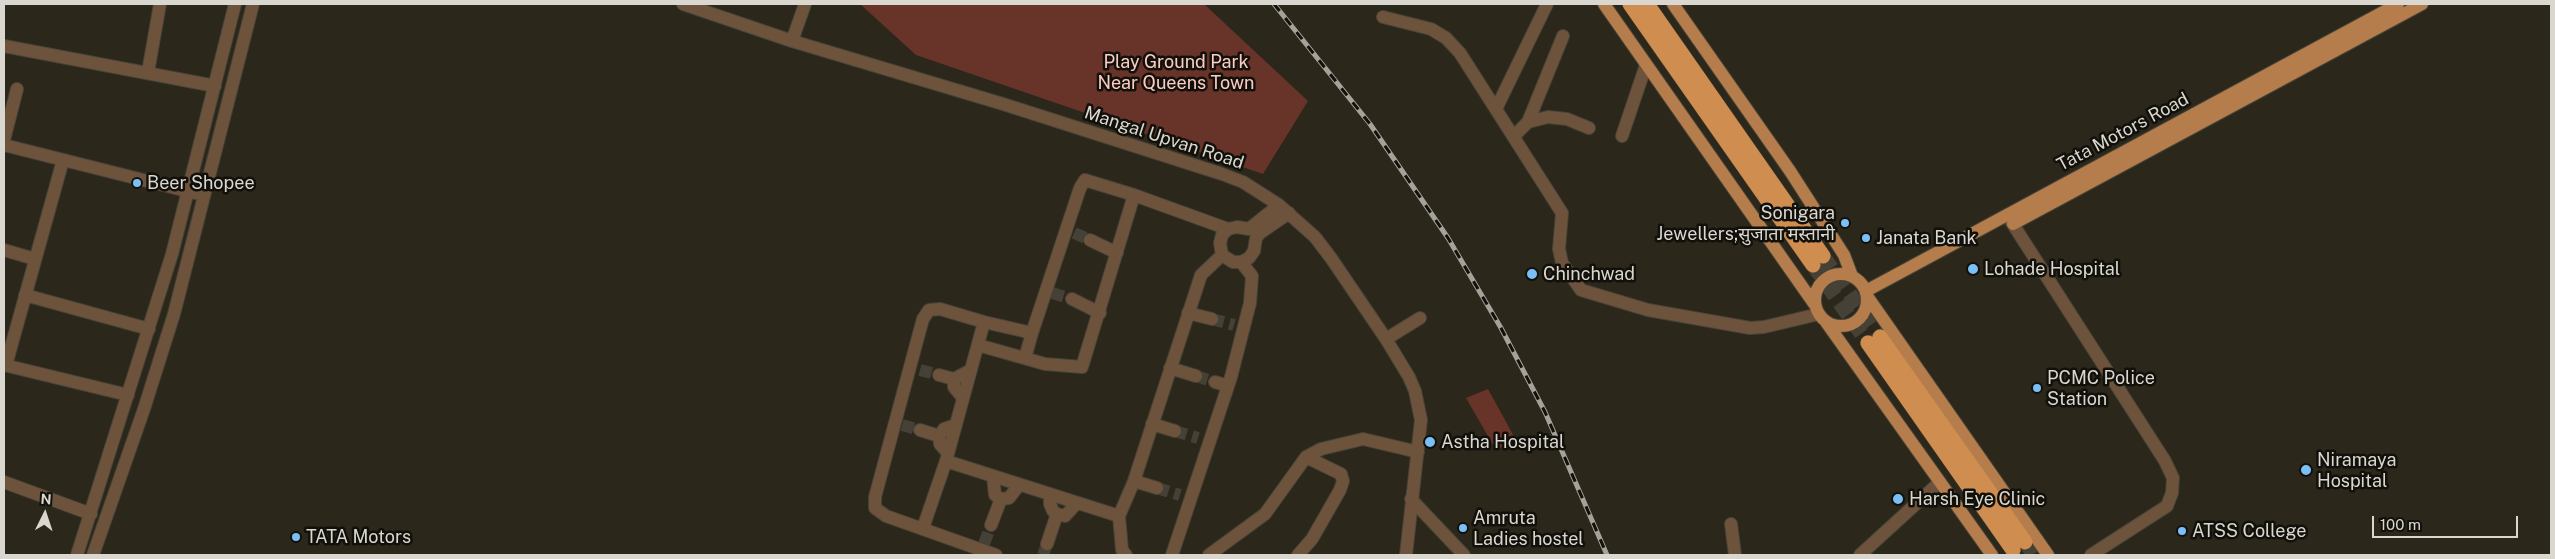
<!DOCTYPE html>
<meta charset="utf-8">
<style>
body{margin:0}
#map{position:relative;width:2555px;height:559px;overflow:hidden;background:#2b271b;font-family:"Public Sans",sans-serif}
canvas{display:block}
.frame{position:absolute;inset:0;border:5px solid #d9d7cf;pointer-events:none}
.north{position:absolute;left:20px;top:489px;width:50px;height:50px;-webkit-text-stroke:4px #12100a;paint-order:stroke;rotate:4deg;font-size:14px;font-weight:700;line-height:20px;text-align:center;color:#d9d7cf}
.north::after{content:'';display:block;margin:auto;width:18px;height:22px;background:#d9d7cf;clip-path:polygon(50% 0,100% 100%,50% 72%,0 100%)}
.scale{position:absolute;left:2372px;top:516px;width:146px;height:22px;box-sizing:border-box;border:2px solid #d9d7cf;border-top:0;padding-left:6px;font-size:15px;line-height:18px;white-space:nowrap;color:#d9d7cf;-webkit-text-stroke:4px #12100a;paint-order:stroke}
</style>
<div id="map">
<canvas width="2555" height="559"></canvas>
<div class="frame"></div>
<div class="north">N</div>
<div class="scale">100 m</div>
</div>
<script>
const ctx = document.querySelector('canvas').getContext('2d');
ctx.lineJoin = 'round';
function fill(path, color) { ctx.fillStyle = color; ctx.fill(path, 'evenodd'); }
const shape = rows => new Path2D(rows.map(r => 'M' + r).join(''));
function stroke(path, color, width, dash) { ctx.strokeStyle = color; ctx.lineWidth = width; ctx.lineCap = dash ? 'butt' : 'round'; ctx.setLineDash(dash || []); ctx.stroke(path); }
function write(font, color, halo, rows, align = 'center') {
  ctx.font = font + ' "Public Sans","Noto Sans Devanagari",sans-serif'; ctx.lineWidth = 5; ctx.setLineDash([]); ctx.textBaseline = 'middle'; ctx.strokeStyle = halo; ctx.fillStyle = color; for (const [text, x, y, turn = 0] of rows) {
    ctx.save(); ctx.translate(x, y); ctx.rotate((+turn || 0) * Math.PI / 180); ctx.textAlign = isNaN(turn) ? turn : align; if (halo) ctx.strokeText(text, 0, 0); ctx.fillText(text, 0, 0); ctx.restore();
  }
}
fill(shape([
 [860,4,1204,4,1308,101,1263,174,916,55],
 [1488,389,1516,440,1496,450,1466,398]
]), '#683329');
stroke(shape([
 [1074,233,1090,240],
 [1052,293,1072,299],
 [1212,319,1234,325],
 [920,370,939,375],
 [1196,376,1215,382],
 [902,425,920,430],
 [1175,431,1198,438],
 [1157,488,1180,495],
 [984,544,991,525],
 [1043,555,1047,544]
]), '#454136', 12, [12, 6]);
stroke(shape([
 [1823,256,1880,337],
 [1813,265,1868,343],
 [2025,542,2034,555]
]), '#454136', 15, [15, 8]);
const minor = shape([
 [683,4,792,41,1003,104,1222,174,1243,182,1279,205,1315,237,1331,258,1386,339,1409,377,1415,391,1421,420,1406,555],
 [1383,17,1431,29,1446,38,1460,53,1562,213,1559,249,1562,263,1581,290,1648,310,1750,328,1764,327,1819,314],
 [792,41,805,4],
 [4,46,215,86],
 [148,72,160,4],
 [1496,109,1547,4],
 [1528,122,1563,36],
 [1514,136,1528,122,1548,117,1567,119,1589,128],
 [1622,136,1646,65],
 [4,140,17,89],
 [4,145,195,193],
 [1279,205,1249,229,1237,227,1228,229,1222,235,1220,243,1222,255,1233,262,1241,262,1249,258,1254,251,1256,238,1260,233,1289,213],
 [2007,215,2165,461,2173,478,2172,493,2167,506,2091,555],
 [1090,240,1117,253],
 [4,250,35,259],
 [25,295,149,329],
 [1072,299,1100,313],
 [1188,313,1212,319],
 [1386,339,1420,318],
 [978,345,1045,364,1082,367,1134,195],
 [1025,358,1032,333],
 [4,365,128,395],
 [6,365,63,160],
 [1170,368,1196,376],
 [939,375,954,379],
 [1215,382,1228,386],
 [963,398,954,387,954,379,971,370],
 [1152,424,1175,431],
 [920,430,939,436],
 [948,453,940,444,939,436,944,429,956,425],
 [946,461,1119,516],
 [993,476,995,495,1001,499,1009,498,1019,485],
 [1134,481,1157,488],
 [4,482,91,514],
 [1050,494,1050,504,1053,511,1057,514,1065,516,1077,503],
 [1411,499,1464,555],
 [1731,524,1735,555],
 [991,525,1001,499],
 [923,528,946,461,984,322],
 [1047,544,1057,514],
 [77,555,172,254,235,4],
 [93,555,144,409,174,314,253,4],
 [996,555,886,516,875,508,875,497,917,341,923,319,929,310,940,309,984,322,1032,333,1080,188,1085,180,1134,195,1228,229],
 [1126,555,1122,550,1119,516,1134,481,1201,275,1222,255],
 [1172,555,1231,377,1250,303,1252,276,1241,262],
 [1209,555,1265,514,1306,457,1321,449,1363,439,1418,452],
 [1298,555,1312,539,1340,490,1343,481,1341,474,1306,457],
 [1860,555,1940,482]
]);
const major = shape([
 [1604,4,1815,305],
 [1673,4,1790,171,1844,255,1852,276],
 [2013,224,2422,4],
 '1815 300a26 26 0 1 1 52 0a26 26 0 1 1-52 0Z',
 [1866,291,2398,4],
 [1867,296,2048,555],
 [1826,322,1992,555]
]);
const highway = shape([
 [1630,4,1813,265],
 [1647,4,1823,256],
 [1880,337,2025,542],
 [1868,343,2013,550]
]);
stroke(minor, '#474338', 14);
stroke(major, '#474338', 14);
stroke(highway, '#474338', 16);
stroke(minor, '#6e533c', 12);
stroke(major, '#b47d4b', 12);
stroke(highway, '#cf8d50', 15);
const rail = shape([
 [1274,4,1370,124,1448,238,1501,328,1545,412,1607,555]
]);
stroke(rail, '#a4a299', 5);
stroke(rail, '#12100a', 3, [9]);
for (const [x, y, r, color] of [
 [137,183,5,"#7abff8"],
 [1845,223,5,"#7abff8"],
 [1866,238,5,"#7abff8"],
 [1973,269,6,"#7abff8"],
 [1532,274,6,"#7abff8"],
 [2037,388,5,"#7abff8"],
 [1430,442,6,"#7abff8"],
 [2306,470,6,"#7abff8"],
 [1898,499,6,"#7abff8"],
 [1463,528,5,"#7abff8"],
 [2182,531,5,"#7abff8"],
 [296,537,5,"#7abff8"]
]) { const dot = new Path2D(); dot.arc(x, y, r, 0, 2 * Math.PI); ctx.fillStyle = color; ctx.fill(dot); stroke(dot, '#12100a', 2); }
write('18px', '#fcccc2', '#12100a', [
 ["Play Ground Park",1176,62],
 ["Near Queens Town",1176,83]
]);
write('18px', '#d9d7cf', '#12100a', [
 ["Tata Motors Road",2123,132,-28],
 ["Mangal Upvan Road",1164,138,18]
]);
write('18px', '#d9d7cf', '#12100a', [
 ["Beer Shopee",147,183],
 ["Sonigara",1835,213,"right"],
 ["Jewellers;सुजाता मस्तानी",1835,234,"right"],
 ["Janata Bank",1876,238],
 ["Lohade Hospital",1984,269],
 ["Chinchwad",1543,274],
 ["PCMC Police",2047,378],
 ["Station",2047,399],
 ["Astha Hospital",1441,442],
 ["Niramaya",2317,460],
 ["Hospital",2317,481],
 ["Harsh Eye Clinic",1909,499],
 ["Amruta",1473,518],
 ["Ladies hostel",1473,539],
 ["ATSS College",2192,531],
 ["TATA Motors",306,537]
], 'left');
</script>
